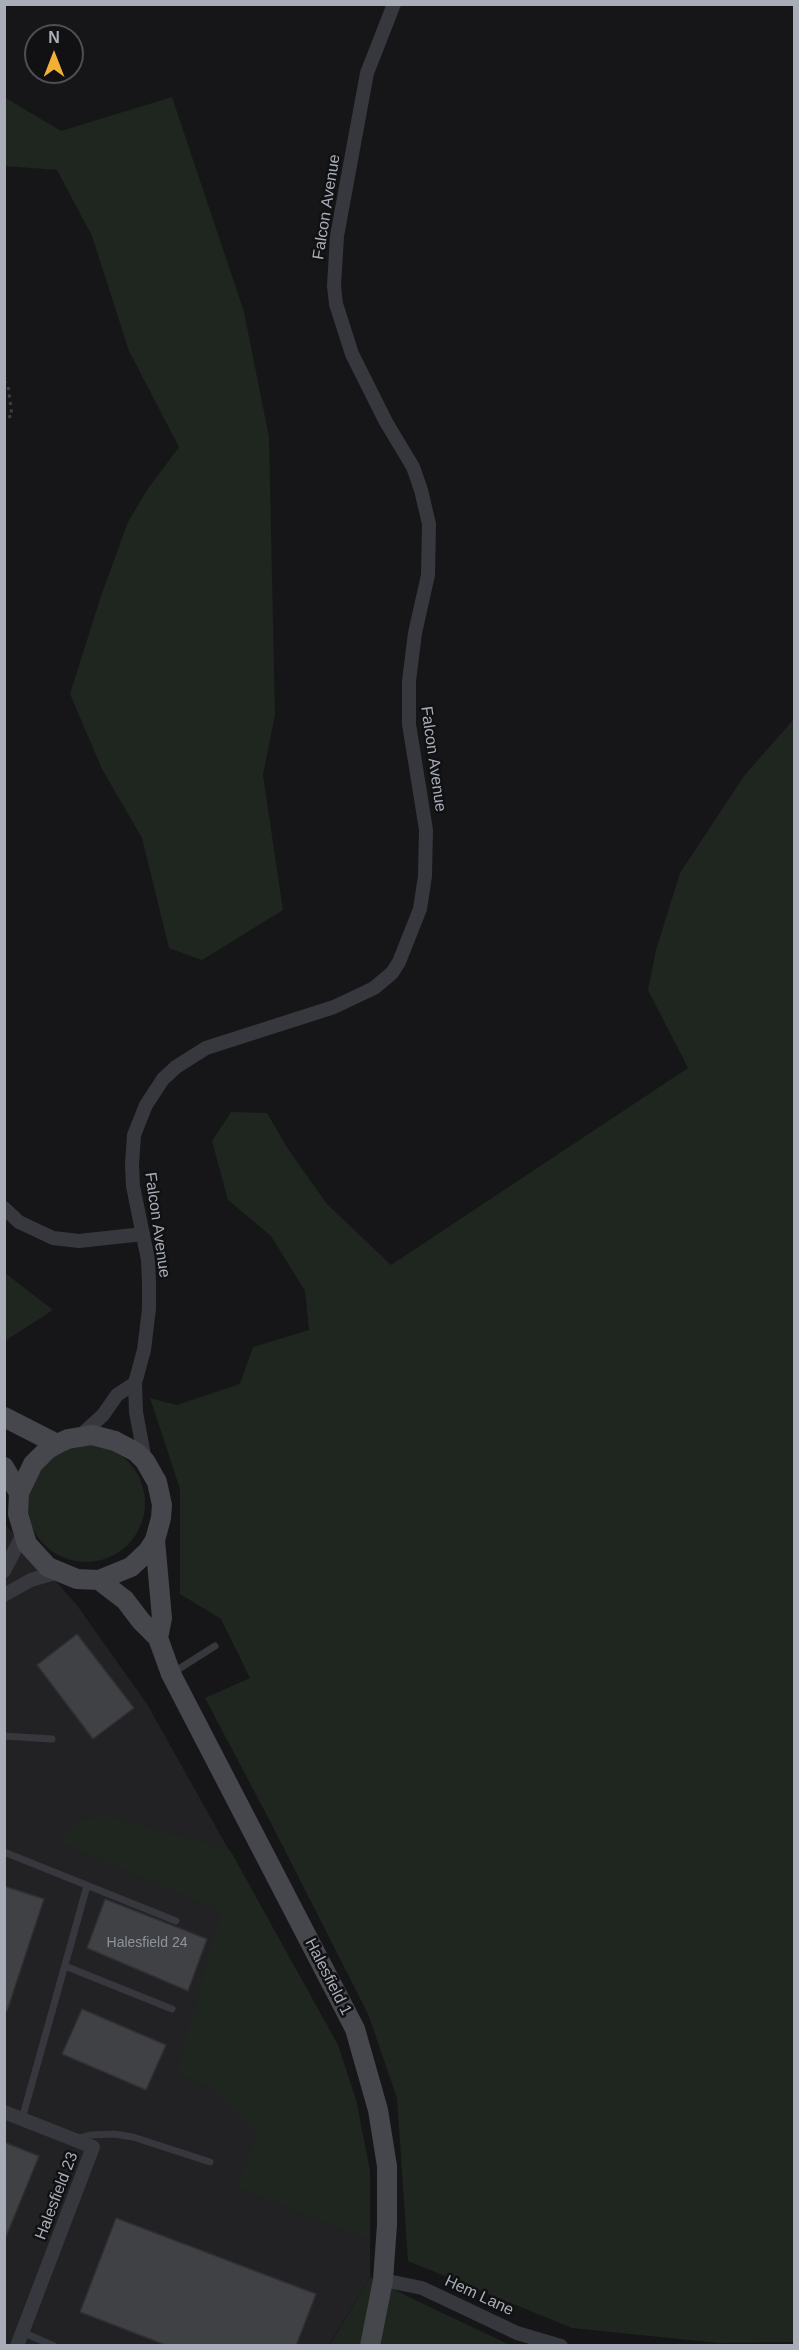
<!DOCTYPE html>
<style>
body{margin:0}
#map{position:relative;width:799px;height:2350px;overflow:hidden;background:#161618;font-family:Arial,sans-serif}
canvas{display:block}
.frame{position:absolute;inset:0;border:6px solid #a8adb8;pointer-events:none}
.north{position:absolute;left:24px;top:24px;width:60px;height:60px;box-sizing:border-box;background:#111113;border:2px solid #4d4f55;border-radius:50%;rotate:0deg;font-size:16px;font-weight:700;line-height:24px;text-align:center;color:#a8adb8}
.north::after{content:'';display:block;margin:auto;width:21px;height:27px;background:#f2b134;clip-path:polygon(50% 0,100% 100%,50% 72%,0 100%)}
</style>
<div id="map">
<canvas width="799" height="2350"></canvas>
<div class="frame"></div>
<div class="north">N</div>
</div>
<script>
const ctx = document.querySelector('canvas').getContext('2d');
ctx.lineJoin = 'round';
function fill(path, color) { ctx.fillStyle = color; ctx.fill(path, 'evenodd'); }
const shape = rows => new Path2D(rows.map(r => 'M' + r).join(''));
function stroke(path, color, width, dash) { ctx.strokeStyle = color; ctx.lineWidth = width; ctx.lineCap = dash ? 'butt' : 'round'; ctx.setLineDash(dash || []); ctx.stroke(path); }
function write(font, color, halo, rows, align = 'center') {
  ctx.font = font + ' Arial,sans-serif'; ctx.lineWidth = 5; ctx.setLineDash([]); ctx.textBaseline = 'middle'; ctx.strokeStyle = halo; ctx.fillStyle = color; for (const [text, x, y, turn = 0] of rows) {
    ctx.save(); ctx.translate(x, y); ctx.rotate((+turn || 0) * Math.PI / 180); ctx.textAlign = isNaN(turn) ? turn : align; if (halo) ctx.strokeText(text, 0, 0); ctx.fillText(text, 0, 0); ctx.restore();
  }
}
fill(shape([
 [4,1523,76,1604,147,1704,338,2045,356,2100,370,2171,370,2277,329,2345,5,2345]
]), '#222225');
fill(shape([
 [4,97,61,131,172,97,244,312,269,437,275,715,263,775,283,910,202,960,169,948,142,838,102,769,70,694,101,596,128,522,147,490,179,447,129,351,92,236,57,170,5,166],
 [794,719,794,2342,718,2343,572,2328,408,2261,397,2098,368,2014,271,1823,205,1698,250,1678,221,1619,180,1594,180,1489,150,1398,177,1405,240,1384,253,1347,309,1330,305,1291,271,1236,228,1200,212,1141,231,1112,267,1113,288,1149,327,1204,391,1265,688,1068,648,990,656,950,680,873,744,776],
 [5,1273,53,1310,5,1341,4,1341],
 '27 1503a59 59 0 1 1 118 0a59 59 0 1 1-118 0Z',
 [107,1816,230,1850,338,2045,356,2100,370,2171,370,2240,237,2187,257,2136,215,2088,176,2074,221,1911,57,1841,83,1820],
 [370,2277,415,2300,510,2345,329,2346]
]), '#1e261f');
const building = shape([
 [77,1634,134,1708,93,1739,37,1665,77,1634],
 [4,1886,44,1899,7,2011,4,2011,4,1886],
 [105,1899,207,1939,188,1991,87,1948,105,1899],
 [82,2009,166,2045,146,2090,62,2054,82,2009],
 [4,2142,39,2156,5,2239,4,2239,4,2142],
 [116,2218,316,2294,296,2346,168,2346,80,2312,116,2218]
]);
fill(building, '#404145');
stroke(building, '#303034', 1.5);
stroke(shape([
 [4,381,8,386,12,416,4,418]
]), '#3d3f44', 3, [3, 4.5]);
stroke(shape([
 [174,1672,215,1646],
 [4,1736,52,1739],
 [4,1852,176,1921],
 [65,1966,172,2009],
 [22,2119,87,1886],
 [76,2139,90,2135,114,2134,133,2137,210,2162],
 [22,2332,54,2346]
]), '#37383d', 7);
stroke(shape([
 [4,1208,19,1222,53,1238,79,1241,143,1234],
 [80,1436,103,1415,117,1395,135,1383],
 [145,1461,136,1412,135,1383,144,1350,149,1309,149,1282,148,1260,133,1186,132,1165,134,1135,146,1105,163,1079,176,1067,206,1048,334,1007,374,988,392,973,399,962,420,909,425,876,426,830,409,724,409,681,415,633,428,575,429,524,421,490,413,467,386,422,352,354,336,304,334,286,337,236,367,73,394,4],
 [4,1571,23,1534],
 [4,1595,31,1580,58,1572],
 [4,2112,93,2147,17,2346],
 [383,2280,422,2288,517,2333,561,2346]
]), '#37383d', 14);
stroke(shape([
 [4,1417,57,1444,68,1439,92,1435,115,1441,136,1452,145,1461,157,1482,162,1505,161,1518,155,1540,148,1551,131,1567,99,1580,77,1579,48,1567,27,1544,18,1514,19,1493,33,1464,48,1449,57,1444],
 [4,1467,19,1493],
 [155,1540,162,1618,158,1638],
 [99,1580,125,1600,141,1621,158,1638,171,1674,355,2029,378,2110,387,2166,387,2225,383,2280,370,2346]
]), '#45474d', 20);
write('14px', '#8e929b', null, [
 ["Halesfield 24",147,1943]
]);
write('16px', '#a8adb8', '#111113', [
 ["Falcon Avenue",327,207,-81],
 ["Falcon Avenue",433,759,82],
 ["Falcon Avenue",157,1225,82],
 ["Halesfield 1",328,1977,63],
 ["Halesfield 23",57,2196,-69],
 ["Hem Lane",479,2296,25]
]);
</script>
